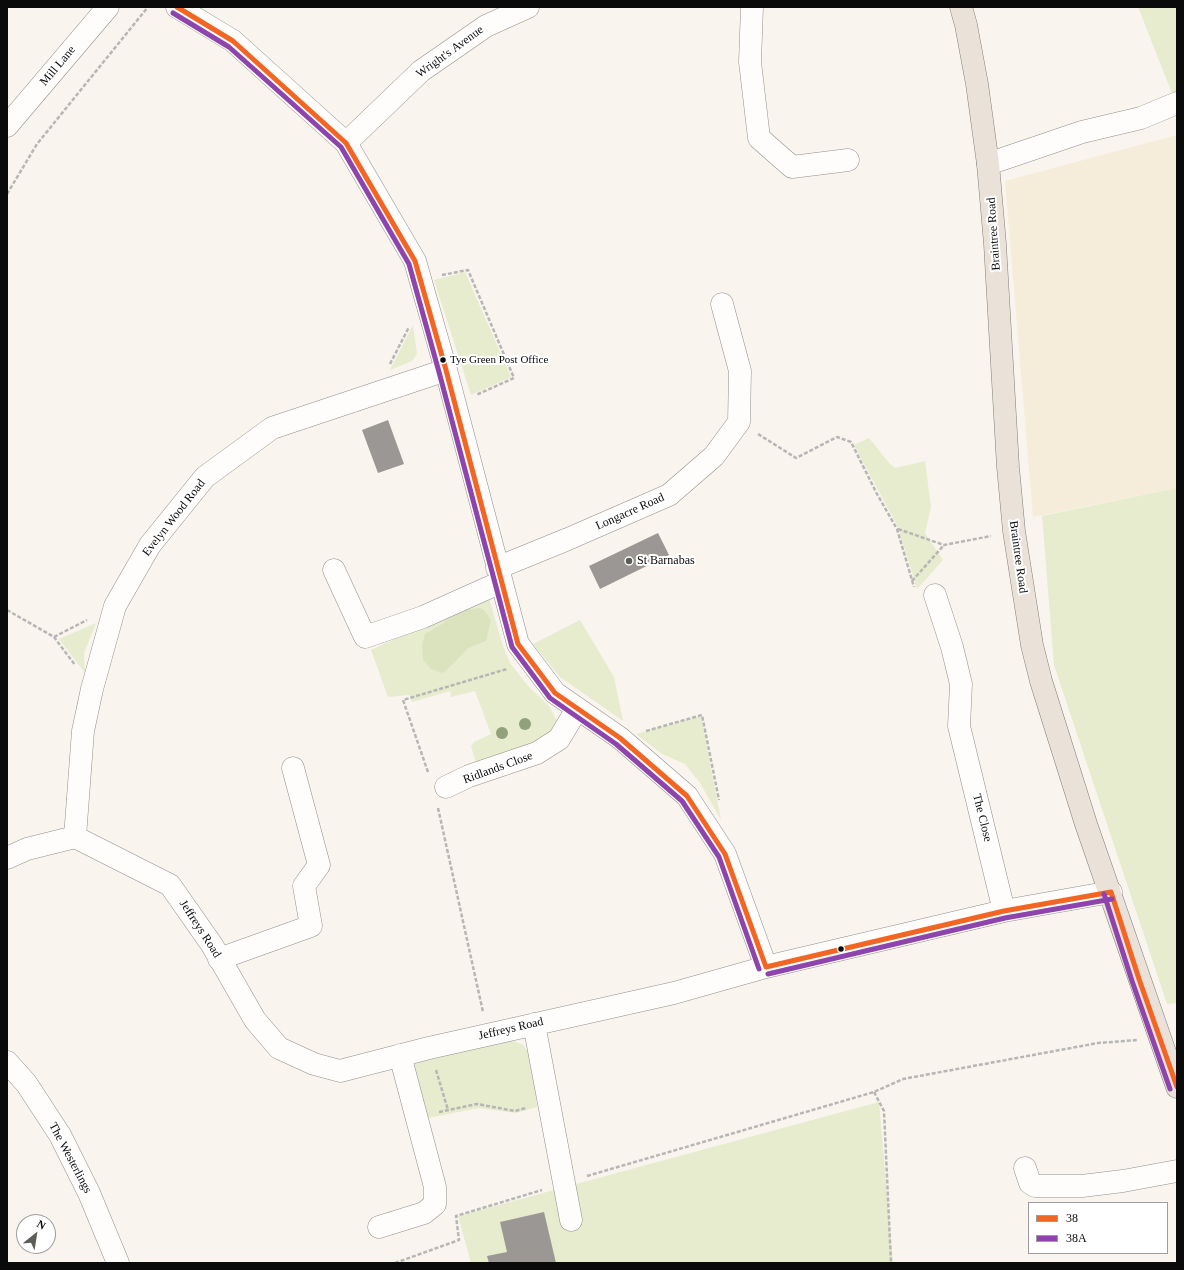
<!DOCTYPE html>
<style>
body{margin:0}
#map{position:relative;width:1184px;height:1270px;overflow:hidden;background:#f9f4ed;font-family:Georgia,serif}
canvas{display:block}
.frame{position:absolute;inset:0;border:8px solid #0a0a0a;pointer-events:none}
.legend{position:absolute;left:1028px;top:1202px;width:140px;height:52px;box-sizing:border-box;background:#fff;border:1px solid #9d9d9d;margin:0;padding:5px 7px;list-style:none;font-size:12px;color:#0a0a0a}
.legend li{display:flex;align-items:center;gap:8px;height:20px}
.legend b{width:20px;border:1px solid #9d9d9d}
.north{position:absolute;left:16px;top:1214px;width:40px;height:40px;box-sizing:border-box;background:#fff;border:1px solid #9d9d9d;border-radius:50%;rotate:30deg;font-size:11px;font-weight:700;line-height:16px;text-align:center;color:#0a0a0a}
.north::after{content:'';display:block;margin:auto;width:14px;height:18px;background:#5e5c59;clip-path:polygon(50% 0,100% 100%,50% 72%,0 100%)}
</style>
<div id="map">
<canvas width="1184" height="1270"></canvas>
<div class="frame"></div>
<ul class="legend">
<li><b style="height:5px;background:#f26522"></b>38</li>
<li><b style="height:5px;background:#8e44ad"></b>38A</li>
</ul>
<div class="north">N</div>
</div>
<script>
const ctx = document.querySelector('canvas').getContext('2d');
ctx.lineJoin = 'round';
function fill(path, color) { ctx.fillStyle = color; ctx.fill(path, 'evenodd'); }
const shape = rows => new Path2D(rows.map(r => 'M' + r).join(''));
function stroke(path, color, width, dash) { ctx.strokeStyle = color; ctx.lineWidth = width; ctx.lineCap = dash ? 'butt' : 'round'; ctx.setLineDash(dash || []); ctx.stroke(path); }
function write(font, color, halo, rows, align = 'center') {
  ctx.font = font + ' Georgia,serif'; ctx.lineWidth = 4; ctx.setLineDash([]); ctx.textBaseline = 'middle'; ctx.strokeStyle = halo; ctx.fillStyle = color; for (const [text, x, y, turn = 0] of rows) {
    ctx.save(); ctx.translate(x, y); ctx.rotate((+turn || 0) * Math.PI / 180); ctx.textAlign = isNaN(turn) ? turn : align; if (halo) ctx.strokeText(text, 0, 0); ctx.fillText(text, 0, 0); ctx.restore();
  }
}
fill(shape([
 [1177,135,1177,488,1033,517,1005,181]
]), '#f5ecda');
fill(shape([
 [1138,7,1177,7,1177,106],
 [465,272,511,377,471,395,434,280],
 [413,325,417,354,412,361,390,370],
 [869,438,889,463,895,468,925,461,931,507,925,533,943,560,917,589,898,527,854,445],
 [1177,488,1177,1003,1167,1004,1054,665,1042,516],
 [488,595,503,646,510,663,528,686,549,706,557,721,552,736,538,747,476,763,471,746,474,742,491,734,475,691,451,697,450,691,412,702,409,695,388,697,371,650],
 [580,620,614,677,623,721,560,677,533,644],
 [96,623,84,653,85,673,59,639],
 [701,716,721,820,700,783,685,764,662,754,636,734],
 [500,1040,513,1041,523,1045,528,1052,533,1068,537,1107,516,1113,479,1108,428,1118,414,1064],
 [879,1102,893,1263,471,1263,458,1216]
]), '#e7ecce');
fill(shape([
 [480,608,484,610,491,620,486,641,468,648,455,662,443,673,431,669,423,660,422,645,425,634,442,624,458,611]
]), '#dae3bd');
fill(shape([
 [388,420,404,464,378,473,362,430],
 [658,533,669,555,600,589,589,566],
 [544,1212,556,1263,489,1263,487,1256,507,1252,500,1222]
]), '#9b9794');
const minor = shape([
 [177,7,233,41,346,143,415,261,446,370,518,644,555,693,620,738,687,796,725,854,766,967],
 [752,7,750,62,759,138,792,167,848,160],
 [7,126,108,7],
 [346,143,421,71,486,26,528,7],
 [988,164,1082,132,1141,118,1177,103],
 [497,568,568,539,669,495,714,456,739,422,740,371,722,304],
 [334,570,365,637,423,617,501,582],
 [935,595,952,647,961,684,959,726,1004,911],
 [446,787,469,776,537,753,559,739,577,709],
 [75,837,83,731,92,689,115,606,150,545,205,477,272,428,446,370],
 [7,858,27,849,75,837,170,885,212,945,255,1020,279,1048,314,1064,340,1071,429,1048,674,993,766,967,1004,911,1111,892],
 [219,959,311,926,304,886,319,865,293,768],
 [534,1024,571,1220],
 [7,1062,26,1083,60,1135,89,1193,118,1263],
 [1025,1168,1030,1183,1035,1186,1082,1186,1123,1181,1177,1171],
 [379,1227,424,1213,435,1204,435,1187,400,1055]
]);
const major = shape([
 [961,7,966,25,977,84,988,164,995,244,1008,467,1014,531,1032,645,1041,681,1086,824,1177,1087]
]);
stroke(minor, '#928f8c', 23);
stroke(major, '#7f7d7a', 23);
stroke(shape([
 [7,194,37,144,148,7],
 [442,275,468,270,514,378,476,395],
 [390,364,409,327],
 [758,434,796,458,837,437,851,442,877,494,897,529,914,587],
 [898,529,944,545,991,536],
 [912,581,944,545],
 [7,610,54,637,75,665],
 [54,637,87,620],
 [646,731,702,715,719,800],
 [428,772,403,700,507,669],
 [438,808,483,1012],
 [436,1070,448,1110],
 [874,1092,884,1111,891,1263],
 [439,1112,477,1104,515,1111,526,1108],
 [587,1176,874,1092,903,1079,1098,1043,1138,1040],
 [395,1263,459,1240,456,1216,542,1190]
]), '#b7b6b5', 2.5, [4, 2]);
stroke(minor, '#fefdfc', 22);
stroke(major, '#eae1d8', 22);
stroke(shape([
 [177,7,233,41,346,143,415,261,446,370,518,644,555,693,620,738,687,796,725,854,766,967],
 [1111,892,1139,979,1177,1087],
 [766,967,1004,911,1111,892]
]), '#f26522', 5);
stroke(shape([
 [173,13,229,47,341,147,409,264,439,372,512,647,550,698,616,744,682,801,719,857,759,969],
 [1104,894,1132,981,1170,1089],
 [768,974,1005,918,1112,899]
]), '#8e44ad', 5);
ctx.fillStyle = '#90a17c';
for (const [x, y] of [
 [525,724],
 [502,733]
]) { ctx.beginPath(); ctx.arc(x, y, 6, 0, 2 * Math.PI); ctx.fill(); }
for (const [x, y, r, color] of [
 [443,360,3.5,"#0a0a0a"],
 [629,561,4,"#5e5c59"],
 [841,949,3.5,"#0a0a0a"]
]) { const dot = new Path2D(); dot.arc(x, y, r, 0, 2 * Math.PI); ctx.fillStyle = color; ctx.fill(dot); stroke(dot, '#fff', 1.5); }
write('11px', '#0a0a0a', '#fff', [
 ["Tye Green Post Office",450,360]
], 'left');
write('12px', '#0a0a0a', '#fff', [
 ["Wright's Avenue",450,52,-36],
 ["Mill Lane",58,66,-50],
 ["Braintree Road",994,234,-94],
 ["Longacre Road",630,512,-24],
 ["Evelyn Wood Road",174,518,-52],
 ["Braintree Road",1018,557,82],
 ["Ridlands Close",498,768,-20],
 ["The Close",982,818,76],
 ["Jeffreys Road",200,929,57],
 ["Jeffreys Road",511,1029,-13],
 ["The Westerlings",70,1158,62]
]);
write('12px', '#0a0a0a', '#fff', [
 ["St Barnabas",637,561]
], 'left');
</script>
